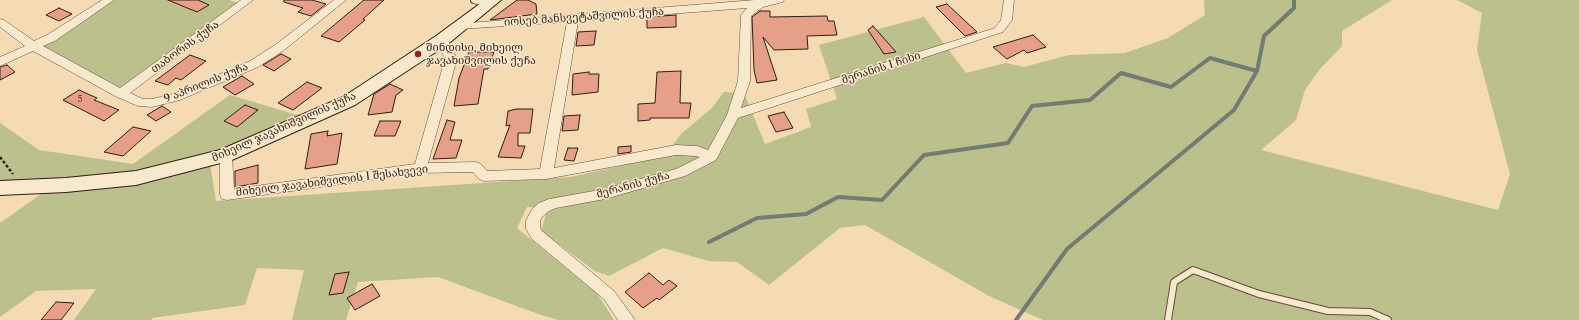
<!DOCTYPE html>
<meta charset="utf-8">
<style>
body{margin:0}
canvas{display:block;background:#f5dbb3}
</style>
<canvas width="1579" height="320"></canvas>
<script>
const ctx = document.querySelector('canvas').getContext('2d');
ctx.lineJoin = 'round';
function fill(path, color) { ctx.fillStyle = color; ctx.fill(path, 'evenodd'); }
const shape = rows => new Path2D(rows.map(r => 'M' + r).join(''));
function stroke(path, color, width, dash) { ctx.strokeStyle = color; ctx.lineWidth = width; ctx.lineCap = dash ? 'butt' : 'round'; ctx.setLineDash(dash || []); ctx.stroke(path); }
function write(font, color, halo, rows, align = 'center') {
  ctx.font = font + ' "Libre Caslon Text","Noto Serif Georgian",serif'; ctx.lineWidth = 3; ctx.setLineDash([]); ctx.textBaseline = 'middle'; ctx.strokeStyle = halo; ctx.fillStyle = color; for (const [text, x, y, turn = 0] of rows) {
    ctx.save(); ctx.translate(x, y); ctx.rotate((+turn || 0) * Math.PI / 180); ctx.textAlign = isNaN(turn) ? turn : align; if (halo) ctx.strokeText(text, 0, 0); ctx.fillText(text, 0, 0); ctx.restore();
  }
}
fill(shape([
 [109,0,229,0,243,4,121,94,33,46],
 [1204,0,1392,0,1342,31,1342,46,1320,69,1305,90,1296,120,1261,150,1498,210,1510,174,1477,50,1482,13,1457,0,1579,0,1579,320,1043,320,989,296,865,225,840,228,769,285,737,262,709,261,663,248,609,276,595,271,541,231,546,214,555,208,527,207,517,228,597,293,614,320,558,320,541,315,438,277,358,282,346,320,292,320,304,270,257,268,245,305,152,318,152,320,74,320,96,289,36,291,0,317,0,223,44,192,108,188,174,176,210,164,216,201,571,177,664,156,682,133,712,108,724,92,744,93,765,144,811,127,806,109,837,99,819,45,924,17,966,73,1006,63,1024,67,1069,55,1125,53,1168,38,1205,15],
 [230,95,304,117,224,149,149,168,102,176,0,184,0,123,39,150,133,164]
]), '#bbc08d');
stroke(shape([
 [709,242,757,218,806,214,838,197,882,200,924,155,1008,143,1032,106,1090,100,1121,73,1171,87,1210,58,1257,71,1264,36,1294,8,1294,0],
 [1016,320,1067,249,1234,110,1257,71]
]), '#747a74', 4);
const building = shape([
 [168,0,198,0,209,5,197,12,168,0],
 [284,0,312,0,326,4,311,16,298,12,303,8,284,2,284,0],
 [364,0,384,0,363,19,365,20,339,42,321,36,364,0],
 [517,0,528,0,536,4,537,14,490,20,517,0],
 [947,4,977,32,965,36,936,7,947,4],
 [59,8,72,14,59,21,46,15,59,8],
 [760,11,770,11,770,17,827,16,828,21,834,21,837,35,807,36,808,49,774,50,763,37,777,80,757,83,754,70,752,17,760,11],
 [676,15,676,27,647,28,647,17,676,15],
 [873,26,896,52,884,54,868,30,873,26],
 [596,31,594,45,576,46,578,32,596,31],
 [1033,35,1046,47,1027,53,1024,50,1007,59,993,47,1033,35],
 [469,52,494,52,488,69,484,69,478,104,454,106,459,78,469,52],
 [281,54,291,59,274,71,263,65,281,54],
 [190,55,206,61,181,80,176,78,168,85,155,81,190,55],
 [7,65,15,72,0,80,0,67,7,65],
 [681,71,680,103,691,103,689,118,650,118,650,120,638,121,638,104,655,103,657,72,681,71],
 [589,72,589,74,599,74,598,92,572,95,573,74,589,72],
 [242,76,254,84,235,95,223,87,242,76],
 [307,82,322,88,293,110,278,103,307,82],
 [390,84,403,90,396,95,392,112,368,115,374,94,390,84],
 [79,90,97,98,94,100,119,110,104,121,63,100,79,90],
 [245,105,258,110,237,127,224,121,245,105],
 [162,106,171,112,156,121,147,115,162,106],
 [517,109,533,109,530,133,518,133,518,146,525,146,521,158,498,157,510,125,506,126,508,111,517,109],
 [784,112,793,128,776,132,768,116,784,112],
 [580,115,578,130,562,131,564,116,580,115],
 [447,120,455,122,450,140,462,140,456,158,433,159,447,120],
 [380,121,401,121,395,136,374,136,380,121],
 [133,127,151,131,123,156,104,152,133,127],
 [328,131,327,136,342,133,337,164,305,169,311,134,328,131],
 [631,146,631,152,618,154,618,147,631,146],
 [568,148,578,148,574,161,564,160,568,148],
 [258,165,258,183,235,187,235,171,258,165],
 [349,272,343,293,329,295,335,274,349,272],
 [649,273,663,285,669,280,677,286,659,300,657,298,643,308,625,292,649,273],
 [372,284,380,296,355,310,347,298,372,284],
 [56,302,74,303,61,320,41,320,56,302]
]);
fill(building, '#e69f88');
stroke(building, '#341c12', 1);
const service = shape([
 [474,0,489,4],
 [1168,320,1174,282,1193,270,1259,294,1328,311,1370,312,1388,320]
]);
const minor = shape([
 [102,0,114,0,55,41,43,46,120,88,241,0,253,0,130,93,143,99,152,99,173,94,250,61,275,45,334,0,346,0,283,51,258,67,180,100,152,107,138,106,117,97,33,51,0,66,0,57,25,46,0,27,0,19,4,20,34,41,47,35,102,0],
 [755,0,784,0,783,2,763,7,751,16,750,81,741,108,995,28,1001,20,1004,0,1014,0,1012,20,1003,32,738,118,716,160,685,176,605,199,556,208,549,211,542,217,540,221,540,228,542,231,614,291,635,320,618,320,604,299,532,239,526,229,526,221,532,209,539,203,549,199,605,189,676,169,700,157,695,156,676,155,546,179,484,181,479,179,473,172,420,173,227,200,222,199,220,195,220,155,221,152,226,150,231,152,232,155,234,189,415,164,445,59,436,40,438,37,442,36,446,37,457,59,428,163,476,162,481,164,487,171,540,169,567,22,460,29,456,28,454,26,456,24,755,0],
 [747,8,741,15,738,81,727,115,708,150,697,146,676,145,554,168,578,21,747,8]
]);
const secondary = shape([
 [485,0,501,0,448,44,355,105,232,160,136,185,66,192,0,195,0,181,66,178,136,171,220,150,343,97,436,36,485,0]
]);
stroke(service, '#644c3a', 8);
stroke(minor, '#644c3a', 1);
stroke(secondary, '#341c12', 2);
stroke(shape([
 [0,157,13,174]
]), '#341c12', 2.5, [3, 2]);
stroke(service, '#f8e8ce', 6);
fill(minor, '#f8e8ce');
fill(secondary, '#f8e8ce');
for (const [x, y, r, color] of [
 [418,54,4,"#8f2418"]
]) { const dot = new Path2D(); dot.arc(x, y, r, 0, 2 * Math.PI); ctx.fillStyle = color; ctx.fill(dot); stroke(dot, '#f8e8ce', 1.5); }
write('9px', '#603d30', null, [
 ["5",80,99]
]);
write('11px', '#341c12', '#f8e8ce', [
 ["იოსებ მანსვეტაშვილის ქუჩა",584,17,-4],
 ["თაბორის ქუჩა",185,47,-36],
 ["მერანის I ჩიხი",881,68,-18],
 ["9 აპრილის ქუჩა",206,83,-22],
 ["მიხეილ ჯავახიშვილის ქუჩა",284,127,-24],
 ["მიხეილ ჯავახიშვილის I შესახვევი",332,181,-7],
 ["მერანის ქუჩა",633,185,-15]
]);
write('11px', '#341c12', '#f8e8ce', [
 ["შინდისი, მიხეილ",426,48],
 ["ჯავახიშვილის ქუჩა",426,61]
], 'left');
</script>
